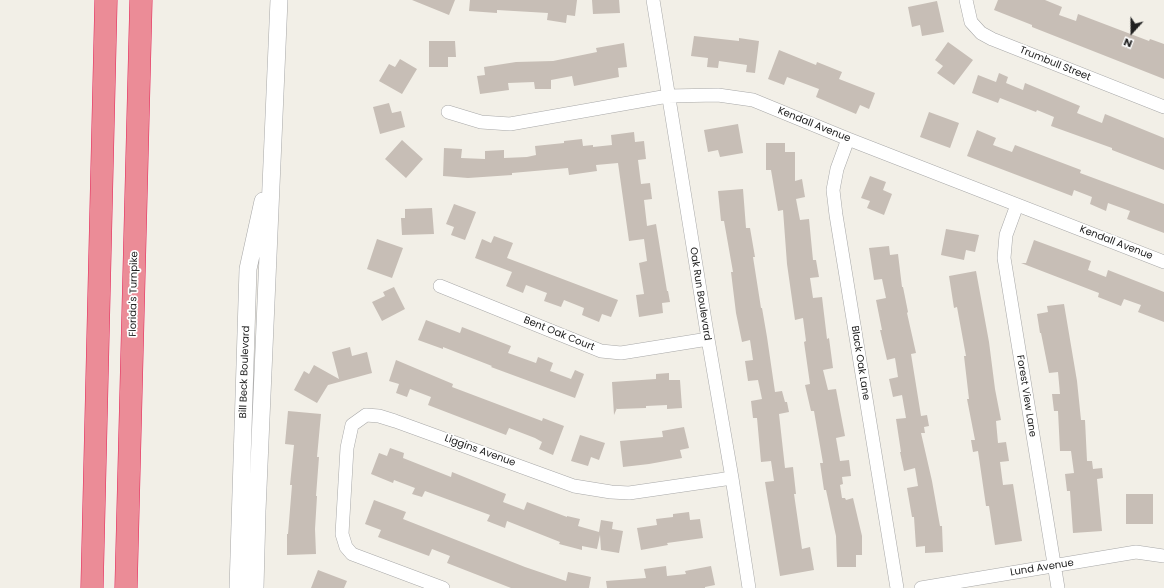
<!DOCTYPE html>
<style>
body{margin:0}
#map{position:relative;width:1164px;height:588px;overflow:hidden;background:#f2efe7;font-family:Poppins,sans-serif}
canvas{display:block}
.north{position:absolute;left:1112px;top:12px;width:40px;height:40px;-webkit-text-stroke:3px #fff;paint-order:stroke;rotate:201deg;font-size:11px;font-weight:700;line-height:16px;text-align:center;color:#212121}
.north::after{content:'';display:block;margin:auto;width:14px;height:18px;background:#212121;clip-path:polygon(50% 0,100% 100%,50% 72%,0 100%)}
</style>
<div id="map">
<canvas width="1164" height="588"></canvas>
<div class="north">N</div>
</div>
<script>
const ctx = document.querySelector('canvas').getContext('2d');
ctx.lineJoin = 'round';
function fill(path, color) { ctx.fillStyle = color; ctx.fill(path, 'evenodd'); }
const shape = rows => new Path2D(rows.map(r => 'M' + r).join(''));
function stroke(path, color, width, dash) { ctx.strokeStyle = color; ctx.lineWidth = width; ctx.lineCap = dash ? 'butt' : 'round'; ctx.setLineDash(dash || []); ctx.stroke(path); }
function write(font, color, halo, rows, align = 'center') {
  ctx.font = font + ' Poppins,sans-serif'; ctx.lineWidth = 3.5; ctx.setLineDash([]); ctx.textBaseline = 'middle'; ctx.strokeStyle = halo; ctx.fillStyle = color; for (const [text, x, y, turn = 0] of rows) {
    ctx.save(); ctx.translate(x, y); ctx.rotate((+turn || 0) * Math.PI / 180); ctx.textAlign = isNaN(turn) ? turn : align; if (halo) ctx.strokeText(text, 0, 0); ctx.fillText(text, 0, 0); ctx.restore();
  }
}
fill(shape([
 [412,0,455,0,449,15],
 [470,0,577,0,575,16,567,15,566,23,547,20,548,13,497,10,497,13,469,11],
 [592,0,619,0,620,13,593,14],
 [998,0,1045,0,1062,7,1059,15,1076,21,1078,14,1149,41,1150,39,1164,44,1164,79,1032,27,1032,25,994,10],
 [937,1,944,32,922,36,920,25,912,27,908,7],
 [694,36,739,41,739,38,759,41,755,73,746,72,747,65,719,61,718,68,707,67,708,58,691,56],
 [429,41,455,41,456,57,448,57,448,67,429,67],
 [948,42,973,60,954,85,937,73,943,66,935,60],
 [624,43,627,67,618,68,619,77,574,86,572,76,551,80,551,89,535,89,534,82,508,83,509,90,480,94,477,76,485,75,484,67,516,62,553,61,597,52,596,48],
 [779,50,816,65,817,62,842,72,839,79,875,93,869,109,860,105,856,114,816,97,819,89,787,77,784,85,768,79],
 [400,59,417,69,402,94,379,81,389,64,395,67],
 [999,73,1008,77,1006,83,1023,90,1025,83,1080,106,1077,113,1102,123,1105,114,1164,138,1164,170,1112,150,1112,148,1051,126,1054,117,1037,110,1036,112,1000,98,998,103,972,93,978,75,996,82],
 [389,103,392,113,401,111,405,127,380,134,373,107],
 [929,112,959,123,950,148,920,137],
 [738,124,743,153,720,157,718,150,708,152,704,130],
 [977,130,996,138,993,145,1012,152,1015,145,1081,170,1080,173,1164,204,1164,233,1127,219,1130,211,1108,203,1106,211,1090,204,1092,197,1074,190,1072,196,967,156],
 [634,132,635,142,644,141,646,159,638,160,641,184,650,183,652,199,644,200,647,226,656,224,667,291,668,291,670,302,662,303,663,313,639,317,636,295,644,294,639,263,647,261,644,239,629,241,618,163,596,165,597,171,569,175,568,168,512,173,512,175,468,178,443,176,444,148,462,149,461,158,485,159,485,151,504,150,504,158,527,157,536,155,535,146,564,143,564,141,582,139,583,146,593,145,593,147,612,145,611,135],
 [402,140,423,159,406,178,385,159],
 [766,143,785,143,785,152,795,152,795,181,802,179,805,197,796,199,800,220,809,219,813,260,816,260,819,277,810,278,813,298,822,297,827,339,829,338,833,368,823,370,828,390,836,389,845,436,836,438,840,461,849,460,851,476,842,477,843,484,840,485,842,498,845,498,846,500,853,498,862,536,862,555,856,555,856,567,837,567,836,536,826,490,824,490,820,463,823,463,814,411,811,411,805,385,810,384,804,342,806,341,803,318,795,320,787,264,783,210,778,211,771,170,766,170],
 [870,176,886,182,883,190,892,194,884,215,867,208,870,201,861,198],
 [743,189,746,228,750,228,755,257,753,257,761,308,762,308,767,337,775,392,782,391,785,402,787,402,789,412,779,414,785,468,793,467,796,494,794,494,802,549,810,547,814,570,780,576,765,482,774,481,771,461,761,462,757,418,753,418,751,401,762,399,758,380,748,381,745,361,753,360,750,340,742,342,736,313,731,272,733,272,724,221,721,221,718,191],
 [454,204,476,212,465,240,451,235,454,227,446,224],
 [432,208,434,234,402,235,401,218,405,218,405,209],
 [946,229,979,235,975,252,966,250,964,260,941,255],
 [494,236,513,243,507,258,618,300,611,317,602,314,599,322,582,315,584,308,564,300,561,307,544,301,547,293,526,285,523,293,506,286,512,272,475,258,482,239,491,243],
 [377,239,403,248,392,278,367,269],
 [1034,240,1091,261,1088,270,1106,277,1108,270,1164,292,1164,322,1138,312,1141,305,1124,299,1121,306,1098,297,1099,293,1021,263,1026,263],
 [889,246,890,255,898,254,902,287,903,287,908,312,907,313,916,353,911,354,921,416,927,415,929,426,924,427,925,433,921,433,932,481,940,526,942,526,943,552,925,553,925,546,916,547,914,517,912,517,907,488,918,486,915,468,904,471,900,452,901,452,896,419,906,418,902,395,893,397,889,379,898,377,895,358,887,360,880,330,882,330,876,300,886,298,882,279,874,280,869,248],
 [976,271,989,342,995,389,1001,420,996,421,998,443,1006,442,1009,461,1000,462,1003,485,1013,484,1022,541,995,545,989,506,986,506,978,451,973,452,971,440,975,440,967,399,969,399,964,356,966,356,957,307,954,308,949,276],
 [394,287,405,309,382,321,372,302,385,296,383,292],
 [1064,304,1077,381,1081,420,1085,420,1087,461,1092,461,1093,469,1102,468,1103,478,1097,479,1102,531,1073,533,1070,491,1067,491,1065,474,1074,473,1071,451,1060,451,1058,411,1054,411,1052,394,1060,394,1058,372,1049,373,1041,333,1040,333,1037,314,1048,312,1047,306],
 [426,320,460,333,462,327,511,346,508,353,536,363,538,357,553,363,550,371,571,379,575,370,584,374,575,398,491,367,492,366,443,347,443,349,418,340],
 [350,347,352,356,367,352,372,373,328,385,317,403,294,390,304,371,309,374,314,365,339,379,332,352],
 [396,360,453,384,452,387,542,421,543,418,564,426,553,455,539,449,542,442,535,438,509,428,506,435,428,405,431,397,410,389,407,397,396,393,399,384,389,381],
 [669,373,669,380,680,380,682,408,667,409,667,405,646,406,646,408,617,409,617,408,614,415,612,382,656,379,656,374],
 [288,411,321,414,317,457,319,457,316,496,317,496,315,529,316,554,287,555,287,534,288,534,292,485,290,485,294,445,285,444],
 [684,427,689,448,680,450,682,458,649,464,623,467,620,441,663,437,662,431],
 [580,435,605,443,599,460,591,457,588,466,571,461],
 [390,448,404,453,403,458,451,477,452,472,506,494,503,502,524,510,527,502,567,517,567,516,580,519,578,526,599,532,601,520,613,522,612,529,623,531,619,553,601,550,600,535,597,549,582,546,582,550,559,544,560,542,507,521,505,528,487,521,490,515,425,491,422,497,412,494,415,488,394,480,393,483,371,474,379,453,387,456],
 [1126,494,1153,494,1153,524,1126,524],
 [374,500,406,512,403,519,525,567,566,581,568,572,591,577,589,588,511,588,447,563,450,556,432,549,429,556,378,537,381,530,365,524],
 [689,512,690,520,700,519,703,538,667,543,668,545,641,550,637,528,657,525,656,519,673,517,673,514],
 [666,566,667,576,686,574,685,571,711,566,715,585,705,587,705,588,607,588,606,581,646,578,644,569],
 [318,570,347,581,344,588,311,588]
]), '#c7beb6');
const minor = shape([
 [653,0,708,339,732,478,749,588],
 [966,0,971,22,981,33,992,39,1164,107],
 [448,112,481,122,510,124,668,96,718,95,753,100,848,139,1164,262],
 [848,139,837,169,833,190,836,215,897,588],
 [1017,205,1006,235,1004,258,1058,588],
 [440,286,601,351,621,353,708,339],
 [443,588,352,554,346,547,342,534,347,448,352,425,366,415,379,416,395,421,574,486,611,492,629,493,732,478],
 [921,588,1136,552,1164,556]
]);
const tertiary = shape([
 [238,588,248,269,263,201],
 [255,588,257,511,279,0]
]);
const motorway = shape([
 [92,588,106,0],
 [126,588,141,0]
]);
stroke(minor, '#a8a8a8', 14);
stroke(tertiary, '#a8a8a8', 18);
stroke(motorway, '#e42055', 23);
stroke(minor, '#fff', 13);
stroke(tertiary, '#fff', 17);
stroke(motorway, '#eb8c97', 22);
write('10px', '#212121', '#fff', [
 ["Trumbull Street",1055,64,22],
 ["Kendall Avenue",814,125,22],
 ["Kendall Avenue",1116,243,21],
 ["Florida's Turnpike",134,294,-89],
 ["Oak Run Boulevard",700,294,81],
 ["Bent Oak Court",559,334,22],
 ["Black Oak Lane",860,363,81],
 ["Bill Beck Boulevard",245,372,-88],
 ["Forest View Lane",1026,396,81],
 ["Liggins Avenue",480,451,20],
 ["Lund Avenue",1042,568,-9]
]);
</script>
